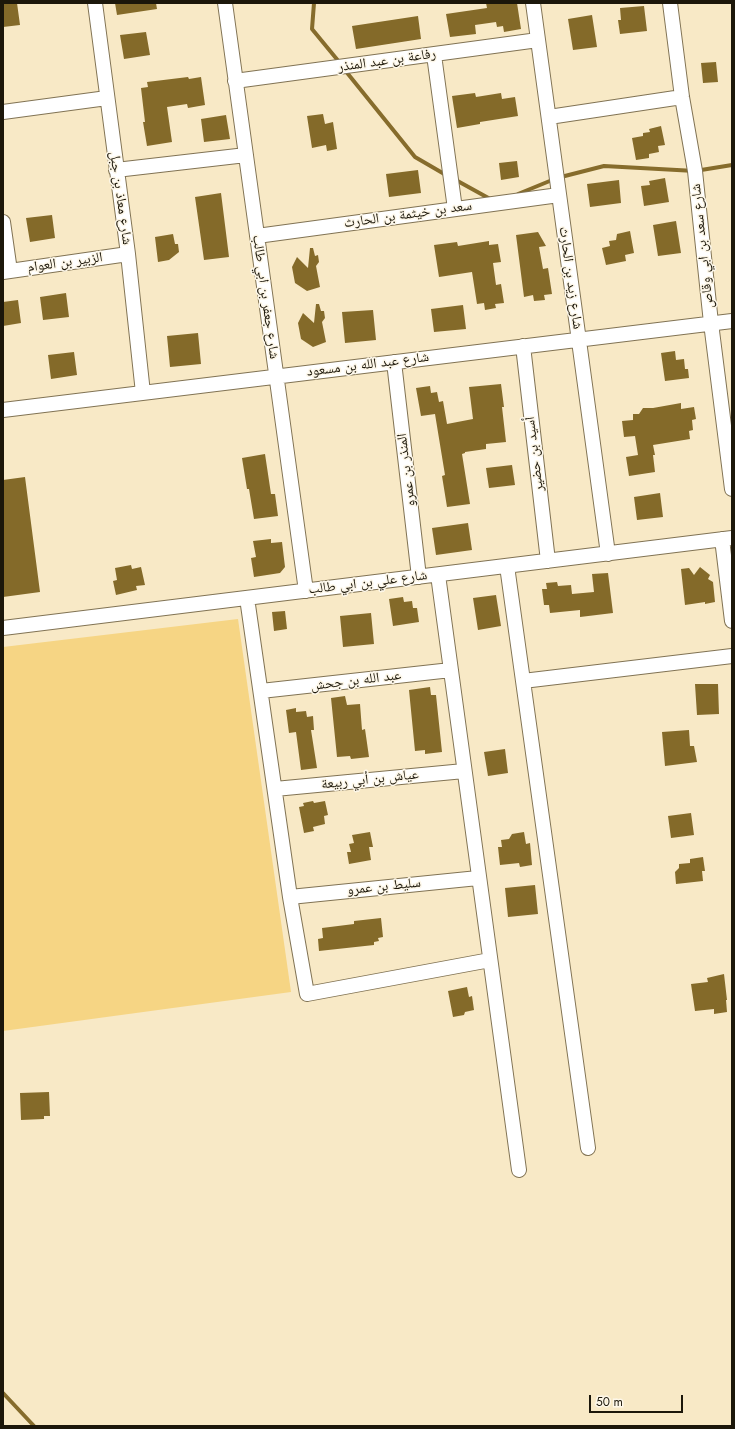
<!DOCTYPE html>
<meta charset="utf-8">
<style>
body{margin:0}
#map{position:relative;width:735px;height:1429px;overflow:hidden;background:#f8e9c6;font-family:Jost,sans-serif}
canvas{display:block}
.frame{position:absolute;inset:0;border:4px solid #1c170a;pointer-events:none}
.scale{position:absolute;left:589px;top:1395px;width:94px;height:18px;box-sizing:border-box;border:2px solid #1c170a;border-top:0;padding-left:5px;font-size:12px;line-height:14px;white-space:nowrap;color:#1c170a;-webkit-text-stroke:3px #fdf7e9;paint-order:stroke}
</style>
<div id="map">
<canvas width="735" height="1429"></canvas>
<div class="frame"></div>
<div class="scale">50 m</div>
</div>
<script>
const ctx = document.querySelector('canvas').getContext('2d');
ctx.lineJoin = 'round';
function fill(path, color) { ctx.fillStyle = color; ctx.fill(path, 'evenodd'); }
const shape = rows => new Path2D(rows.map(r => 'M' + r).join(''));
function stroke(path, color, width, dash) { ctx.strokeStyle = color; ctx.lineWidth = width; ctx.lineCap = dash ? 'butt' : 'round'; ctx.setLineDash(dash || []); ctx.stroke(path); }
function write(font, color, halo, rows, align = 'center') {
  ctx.font = font + ' Jost,"Noto Naskh Arabic",sans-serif'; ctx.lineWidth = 3; ctx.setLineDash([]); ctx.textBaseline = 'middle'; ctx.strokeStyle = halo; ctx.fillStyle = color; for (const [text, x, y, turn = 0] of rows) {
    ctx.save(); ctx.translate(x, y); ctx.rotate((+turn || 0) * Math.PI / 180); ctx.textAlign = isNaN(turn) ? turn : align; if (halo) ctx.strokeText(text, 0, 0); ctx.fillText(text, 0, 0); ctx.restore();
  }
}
fill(shape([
 [238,619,291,992,3,1031,3,647]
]), '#f6d584');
stroke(shape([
 [314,3,312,29,340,63],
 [344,69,415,157,446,175],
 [454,179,492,200],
 [518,194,557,178,604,166,695,171,732,165],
 [3,1393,34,1426]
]), '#866c2c', 4);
fill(shape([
 [3,3,17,3,20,25,3,27],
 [115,3,156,3,157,9,117,15],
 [486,3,517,3,521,29,504,32,503,26,497,27,496,22,475,25,476,34,450,37,446,14,487,8],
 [644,6,647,31,620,34,618,20,621,20,620,8],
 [592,15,597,47,573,50,568,19],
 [418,16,421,39,356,49,352,26],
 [146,32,150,55,124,59,120,35],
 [716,62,718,82,703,83,701,63],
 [188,77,189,79,201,77,205,105,188,108,187,104,167,107,172,142,147,146,143,122,145,122,141,88,148,87,147,82],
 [475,93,476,97,501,93,502,99,515,97,518,116,480,122,480,124,457,128,452,96],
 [323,114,325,124,333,122,337,149,327,151,326,145,312,148,307,116],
 [226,115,230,139,204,142,201,119],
 [661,126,665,145,658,146,659,152,649,154,649,158,636,160,632,138,643,136,643,133,650,132,649,129],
 [517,161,519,177,501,180,499,163],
 [418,170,421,193,389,197,386,174],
 [665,178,669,202,644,206,641,186,650,185,649,181],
 [619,180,621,203,590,207,587,184],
 [221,193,229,257,204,260,195,197],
 [52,215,55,238,30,242,26,218],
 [676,221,681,253,658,256,653,225],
 [630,231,634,253,625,255,626,261,606,265,602,248,610,246,609,241,616,240,617,234],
 [538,232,546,246,539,247,543,269,548,268,552,294,544,295,545,300,534,301,533,295,524,297,516,235],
 [173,234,175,244,178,244,179,252,169,260,158,262,155,237],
 [489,241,489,245,498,244,501,262,493,263,496,285,501,284,504,303,495,304,496,308,485,310,484,303,477,304,472,272,439,277,434,245,457,242,458,246],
 [310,248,313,248,315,256,318,255,319,262,316,266,320,287,307,291,295,283,292,267,297,257,308,268],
 [66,293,69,317,43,320,40,297],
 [18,300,21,323,3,326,3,302],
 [316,304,319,304,321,311,324,311,325,318,322,322,326,342,313,347,301,339,298,323,303,313,314,323],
 [463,305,466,329,434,332,431,309],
 [373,310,376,340,345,343,342,312],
 [198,333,201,364,170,367,167,336],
 [675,351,676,360,684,359,685,369,688,369,689,378,665,381,661,353],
 [74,352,77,375,51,379,48,355],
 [501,384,504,407,502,407,506,442,486,444,486,449,465,452,465,453,462,454,470,504,447,507,442,476,445,475,435,414,421,416,416,388,430,386,431,393,437,392,439,402,443,401,447,424,473,419,469,387],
 [681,403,681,409,694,407,696,419,692,420,693,430,689,431,690,439,653,445,655,455,653,455,655,472,629,476,626,457,638,455,635,436,624,437,622,421,633,420,633,414,639,414,643,408,653,408],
 [265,454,271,494,275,494,278,516,254,519,249,489,247,489,242,458],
 [512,465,515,485,489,488,486,468],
 [25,477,40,592,3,597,3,480],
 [660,493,663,517,637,520,634,497],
 [468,523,472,550,436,555,432,528],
 [271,539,271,543,282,542,285,567,280,573,254,577,251,558,256,557,253,541],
 [131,565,132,569,141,567,145,585,136,586,137,590,116,595,113,581,117,580,115,568],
 [700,567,710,575,708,579,713,582,715,602,705,604,705,602,685,605,681,569,689,568,694,575],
 [608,573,613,613,580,617,580,610,550,613,549,605,544,605,542,589,547,589,546,583,557,582,558,586,571,585,572,594,594,592,592,574],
 [496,595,501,626,478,630,473,598],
 [403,597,404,602,412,601,413,608,417,608,419,622,393,626,389,599],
 [285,611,287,629,274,631,272,612],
 [371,613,374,644,343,647,340,616],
 [695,684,718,684,719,714,697,715],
 [430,687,431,695,436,695,442,752,425,754,425,750,415,751,409,690],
 [345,696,347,705,360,704,362,730,365,729,369,757,351,759,350,756,337,757,331,698],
 [296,708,296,712,306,711,307,717,313,716,314,730,311,730,317,768,301,770,296,732,289,733,286,710],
 [689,730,690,746,694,746,697,762,665,766,662,732],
 [505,749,508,773,488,776,484,752],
 [313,801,314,803,325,801,328,815,324,816,325,824,313,827,314,831,304,833,299,807,304,806,303,803],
 [691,813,694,835,671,838,668,816],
 [370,832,373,847,369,847,371,860,349,864,347,852,351,852,349,844,354,843,352,835],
 [524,832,526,844,530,843,532,865,520,867,519,863,500,865,498,847,502,847,501,840,509,839,512,834],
 [703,857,705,871,702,871,703,881,676,884,675,872,679,868,679,864,690,863,690,859],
 [535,885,538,914,508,917,505,888],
 [381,918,383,937,378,938,379,941,374,942,374,945,319,951,318,939,323,938,322,928,354,924,354,921],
 [724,974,727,1000,726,1000,727,1012,714,1014,714,1009,695,1011,691,984,708,982,707,978],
 [467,987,469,997,472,996,474,1010,465,1012,464,1015,453,1017,448,991],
 [49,1092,50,1116,44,1116,44,1119,21,1120,20,1093]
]), '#846a29');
const minor = shape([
 [95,3,128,254,143,393],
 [225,3,306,591],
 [533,3,608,554],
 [670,3,682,97,695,171,711,323,732,489],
 [434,55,455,209],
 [235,81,538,40],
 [3,112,107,98],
 [549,117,682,97],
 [116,170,246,155],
 [3,222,10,271],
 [257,236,559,195],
 [3,272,128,254],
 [523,346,548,561],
 [394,362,419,577],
 [3,410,732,321],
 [722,539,732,621],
 [507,566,588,1148],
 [438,575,519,1170],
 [247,598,290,897,307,994,490,960],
 [3,628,732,538],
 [523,681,732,656],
 [261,691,451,670],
 [275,789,464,771],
 [290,897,478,878]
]);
stroke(minor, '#817354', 16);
stroke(minor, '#fff', 14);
write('14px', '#1c170a', '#fdf7e9', [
 ["رفاعة بن عبد المنذر",387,61,-8],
 ["شارع معاذ بن جبل",120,198,82],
 ["سعد بن خيثمة بن الحارث",408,215,-8],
 ["شارع سعد بن ابي وقاص",703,246,-96],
 ["الزبير بن العوام",65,263,-8],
 ["شارع زيد بن الحارث",570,278,82],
 ["شارع جعفر بن ابي طالب",265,297,82],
 ["شارع عبد الله بن مسعود",368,365,-7],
 ["أسيد بن حضير",535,454,-97],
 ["المنذر بن عمرو",407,470,-97],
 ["شارع علي بن ابي طالب",368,583,-7],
 ["عبد الله بن جحش",356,681,-7],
 ["عياش بن أبي ربيعة",370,780,-6],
 ["سليط بن عمرو",384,887,-6]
]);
</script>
